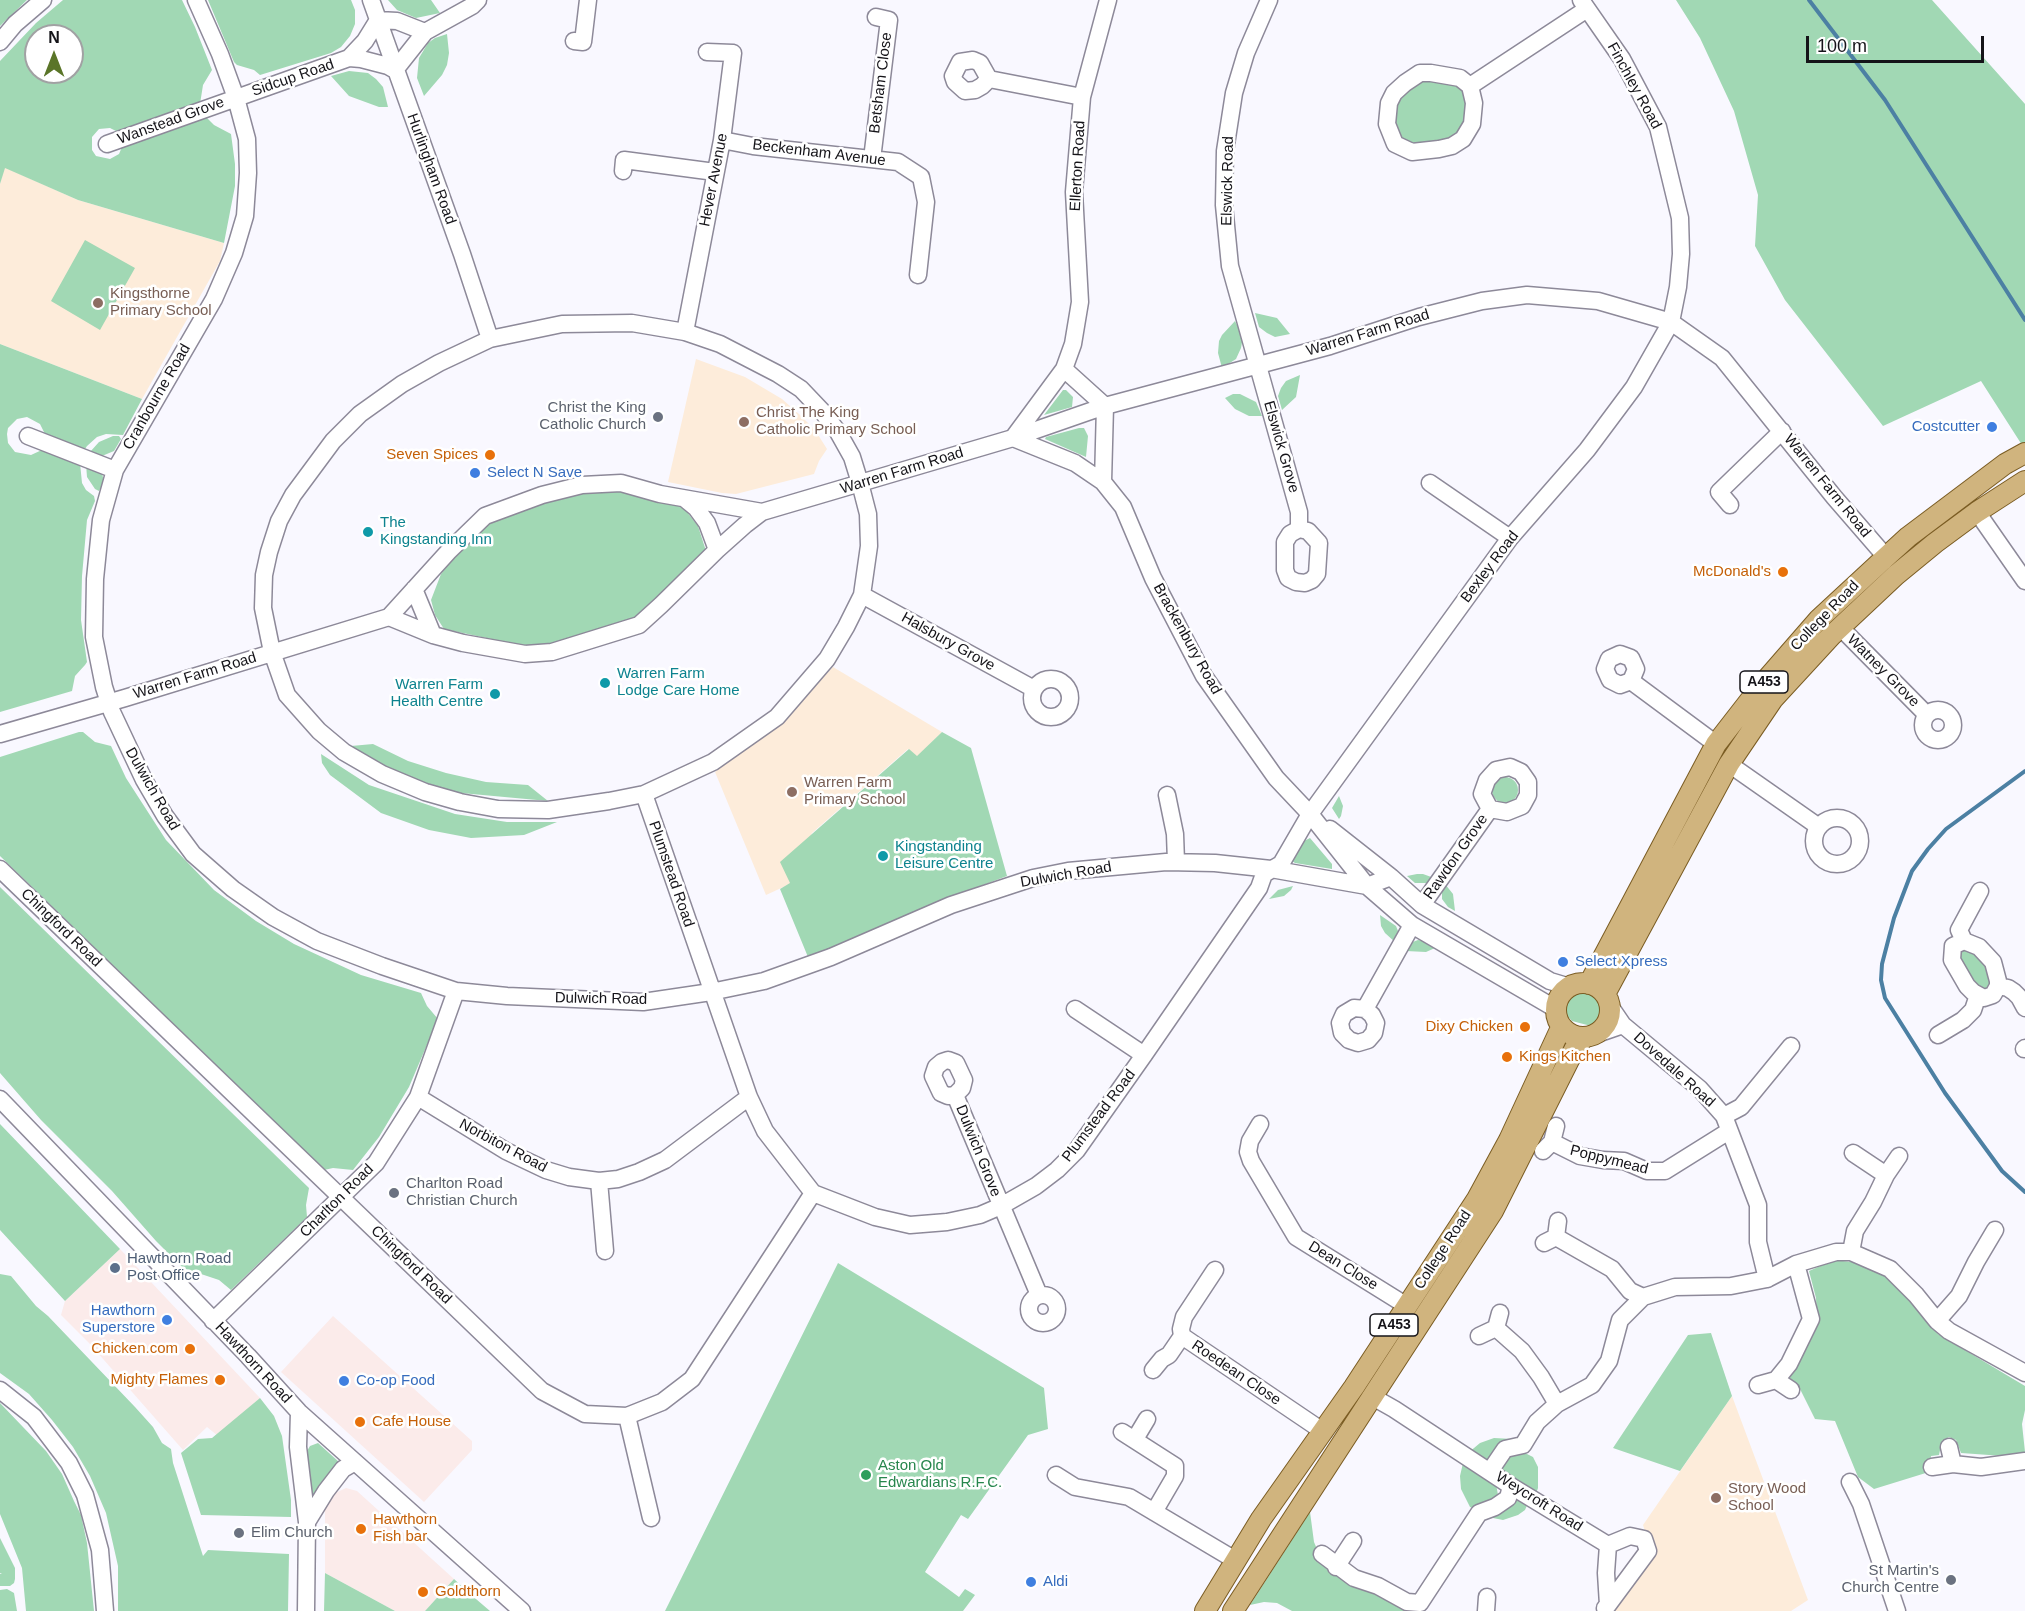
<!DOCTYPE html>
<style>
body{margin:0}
#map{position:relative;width:2025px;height:1611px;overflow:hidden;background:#f9f8ff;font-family:Helvetica,sans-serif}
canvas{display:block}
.north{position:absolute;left:24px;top:24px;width:60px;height:60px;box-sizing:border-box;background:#fff;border:2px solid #a1a1a3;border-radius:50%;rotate:0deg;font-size:16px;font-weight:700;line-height:24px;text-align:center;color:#151419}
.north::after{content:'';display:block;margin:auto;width:21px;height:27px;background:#5a7528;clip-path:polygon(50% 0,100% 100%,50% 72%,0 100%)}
.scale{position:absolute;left:1806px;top:36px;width:178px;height:27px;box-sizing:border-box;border:3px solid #151419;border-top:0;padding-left:8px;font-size:18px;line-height:21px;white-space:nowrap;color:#151419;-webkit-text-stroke:4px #fff;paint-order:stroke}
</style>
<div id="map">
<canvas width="2025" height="1611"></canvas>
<div class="north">N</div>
<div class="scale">100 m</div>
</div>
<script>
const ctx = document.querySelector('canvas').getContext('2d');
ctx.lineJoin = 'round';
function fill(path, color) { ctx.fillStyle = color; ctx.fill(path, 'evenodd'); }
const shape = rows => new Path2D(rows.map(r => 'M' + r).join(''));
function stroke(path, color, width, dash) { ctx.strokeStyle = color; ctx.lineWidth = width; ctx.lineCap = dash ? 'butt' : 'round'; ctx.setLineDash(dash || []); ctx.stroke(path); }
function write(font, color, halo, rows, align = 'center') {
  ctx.font = font + ' Helvetica,sans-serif'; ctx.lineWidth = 5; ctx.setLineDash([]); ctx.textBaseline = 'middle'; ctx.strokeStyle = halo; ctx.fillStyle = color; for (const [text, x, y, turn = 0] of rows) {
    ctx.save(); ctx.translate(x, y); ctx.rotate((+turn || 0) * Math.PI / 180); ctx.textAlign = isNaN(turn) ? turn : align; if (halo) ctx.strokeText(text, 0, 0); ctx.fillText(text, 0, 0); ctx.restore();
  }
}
fill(shape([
 [120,1249,260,1398,218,1436,207,1427,183,1450,89,1343,61,1315,65,1301],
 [333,1316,472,1441,472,1450,424,1502,281,1372],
 [346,1488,357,1491,454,1579,425,1611,395,1611,325,1573,325,1502,333,1494]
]), '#fbebea');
fill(shape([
 [4,167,78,200,224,243,220,261,142,399,0,344,0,184],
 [696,359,745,377,782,399,799,414,815,430,827,449,819,461,814,474,736,494,722,493,668,482],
 [833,667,942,732,917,757,908,749,812,833,790,884,766,895,715,772,780,722],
 [1732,1396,1808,1600,1791,1611,1606,1611,1651,1550,1643,1525]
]), '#fdecda');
fill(shape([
 [0,0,27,0,0,26],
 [63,0,182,0,195,27,212,70,203,85,200,104,122,134,110,128,99,129,92,137,92,150,96,156,110,159,119,154,122,147,206,117,214,125,231,134,235,164,235,186,224,243,78,200,5,168,0,184,0,61,36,23],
 [36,36,72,36,72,72,36,72],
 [208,0,351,0,355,10,355,24,350,36,341,47,331,53,260,75,254,70,237,65,234,62],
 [388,0,431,0,440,13,416,18,397,10],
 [1676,0,1932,0,2025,104,2025,444,2022,445,1981,381,1883,426,1785,300,1755,246,1758,195,1734,111,1700,38],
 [447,34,449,53,447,65,442,75,424,96,417,78,419,58,428,43,435,38],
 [349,71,368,73,376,79,383,87,388,107,379,107,349,96,331,76],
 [1420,79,1449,79,1463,90,1467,100,1467,123,1451,142,1408,145,1397,136,1394,128,1396,106,1400,97],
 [85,240,135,268,100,330,51,301],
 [1255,313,1277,318,1290,334,1275,337,1267,333,1259,327],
 [1235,321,1243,337,1241,348,1236,359,1222,368,1218,353,1219,341,1222,335],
 [0,344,142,399,123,435,106,434,97,437,87,446,83,452,46,436,40,424,27,417,17,419,8,428,7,434,8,443,15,452,31,455,44,449,80,463,82,483,86,490,94,496,95,501,87,520,82,576,81,620,87,662,85,665,75,676,72,691,0,712],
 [1300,375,1296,397,1282,410,1278,396,1281,388,1286,381],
 [1063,390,1066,390,1073,397,1072,407,1044,415],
 [1233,394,1240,394,1256,402,1262,416,1249,416,1235,409,1225,398],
 [1079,428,1084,428,1088,436,1086,457,1045,439,1046,437],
 [113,436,119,436,121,439,114,451,102,456,90,452,99,442],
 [86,464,102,473,104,482,99,491,95,489,87,477],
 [618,489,677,503,687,512,698,526,706,551,634,620,554,645,529,647,444,629,435,615,431,600,441,574,458,552,492,519,519,508,582,491],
 [79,732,83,732,95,742,111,746,126,778,166,840,214,890,256,921,294,944,361,975,421,993,427,1006,438,1019,409,1087,379,1137,353,1170,333,1168,324,1170,0,856,0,757],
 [942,732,971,748,1007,876,962,893,826,952,808,957,780,889,790,883,780,862,909,749,917,756],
 [373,744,408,761,446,773,486,782,528,785,548,801,461,793,406,777,362,756,351,746],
 [321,754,369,785,455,814,507,822,557,822,524,835,471,838,429,830,381,813,330,775,322,763],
 '1492 790a13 13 0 1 1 26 0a13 13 0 1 1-26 0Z',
 [1339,796,1343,806,1341,816,1339,819,1332,808],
 [1310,838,1332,864,1332,869,1295,863,1292,861,1292,857,1304,841],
 [1417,874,1423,874,1434,878,1429,883,1415,883,1407,876],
 [1445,884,1453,894,1455,911,1448,907,1442,899,1442,890],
 [1293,886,1291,890,1284,896,1269,899,1278,890],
 [0,887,309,1188,306,1205,307,1217,231,1290,219,1280,183,1268,156,1241,112,1191,41,1120,0,1073],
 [1380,915,1396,926,1398,931,1396,943,1385,933,1381,926],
 [1418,940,1423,941,1435,948,1426,952,1406,951,1410,943],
 [1968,949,1987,958,1992,990,1978,990,1958,959,1960,950],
 [1574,992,1585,992,1595,996,1601,1000,1603,1013,1600,1019,1591,1026,1572,1021,1565,1013,1566,1003,1568,997],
 [0,1124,120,1249,65,1301,0,1230],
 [1834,1260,1861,1263,1879,1272,1897,1284,1938,1334,2025,1386,2025,1410,2022,1424,2025,1452,2003,1456,1961,1453,1956,1440,1949,1437,1942,1441,1939,1455,1931,1456,1929,1472,1874,1489,1858,1477,1835,1421,1815,1419,1799,1387,1787,1375,1817,1324,1816,1298,1809,1271],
 [838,1263,1044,1388,1048,1429,1028,1435,968,1519,961,1515,925,1572,959,1597,965,1589,975,1595,963,1611,665,1611],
 [0,1274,11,1276,36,1306,48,1316,135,1407,153,1427,162,1443,171,1449,173,1463,203,1556,208,1550,289,1554,288,1611,118,1611,118,1566,106,1513,90,1476,73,1447,52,1420,29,1394,0,1373],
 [1711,1333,1732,1396,1680,1471,1613,1448,1688,1335],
 [260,1398,274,1416,282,1436,291,1500,291,1517,201,1515,181,1453,198,1439,212,1438],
 [0,1403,46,1451,62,1474,74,1501,81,1515,87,1543,94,1611,26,1611,22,1568,0,1514],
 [1494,1438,1513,1439,1490,1459,1483,1460,1468,1453,1480,1443],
 [318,1443,339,1462,314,1495,310,1493,307,1451,310,1446],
 [1523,1452,1533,1457,1538,1467,1538,1488,1535,1497,1504,1475,1502,1469,1503,1462,1506,1457],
 [1463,1463,1496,1484,1498,1495,1495,1501,1475,1509,1470,1507,1461,1489,1460,1476],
 [1519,1499,1528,1503,1525,1510,1518,1515,1503,1520,1483,1516,1510,1500],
 [1310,1512,1314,1542,1322,1561,1415,1611,1292,1611,1277,1603,1264,1602,1250,1605],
 [0,1538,15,1568,15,1579,14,1583,10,1586,0,1586,0,1574,2,1573,0,1573],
 [325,1573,395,1611,324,1611],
 [454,1579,469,1593,490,1611,425,1611],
 [0,1590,7,1589,14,1593,17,1611,0,1611]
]), '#a1d8b4');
stroke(shape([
 [1809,0,1885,100,2025,320],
 [2025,771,1946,829,1928,849,1912,871,1894,918,1882,964,1881,980,1885,998,1945,1093,2002,1171,2025,1192]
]), '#4c80a3', 4);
const minor = shape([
 [196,0,220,54,236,98,247,139,248,173,245,216,234,253,214,299,115,470,101,520,95,579,94,637,104,687,112,712,144,780,165,816,193,854,233,889,273,917,317,941,382,966,456,991,507,996,643,1002,711,992,764,981,831,957,951,905,1033,878,1068,871,1166,862,1215,863,1271,869,1367,886,1391,877],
 [371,0,462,254,490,339],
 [1269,0,1246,53,1234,93,1225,151,1224,205,1230,266,1299,512,1299,529,1290,534,1285,542,1285,570,1288,578,1296,582,1305,583,1312,580,1317,574,1319,543,1308,531,1299,529],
 [574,41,583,42,588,0],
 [0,42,15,24,43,0],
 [349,58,361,59,388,66,395,70,425,32,472,6,478,0],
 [989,79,982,86,975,90,965,91,955,82,953,76,960,62,973,60,980,63,989,79,1082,97],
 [1470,86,1474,103,1472,124,1463,139,1452,146,1439,149,1412,152,1395,144,1387,124,1389,103,1394,93,1405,83,1420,73,1431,73,1460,78,1470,86,1587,9],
 [722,140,753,146,898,162,921,177,926,202,918,275],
 [107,144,349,58,365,41,378,20,397,21,425,32],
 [872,159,889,20,876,17],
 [623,171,624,160,715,172],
 [632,323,685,332,720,344,778,374,801,389,821,410,838,432,852,457,860,483,868,514,869,546,862,595,846,627,827,659,777,717,713,762,644,794,609,801,548,810,498,809,460,802,425,792,382,774,344,752,319,731,287,695,272,652,263,608,264,575,269,552,279,521,293,495,333,441,360,414,402,384,439,363,490,339,562,324,632,323],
 [685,332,722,140,733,53,707,52],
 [1064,369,1105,406],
 [28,436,115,470],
 [1013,438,1075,463,1103,482,1123,507,1153,578,1204,676,1276,778,1310,814,1367,886,1412,925,1556,1009],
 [1013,438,1064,369,1073,344,1080,302,1074,192,1082,97,1108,0],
 [1103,482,1105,406],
 [1430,483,1510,538],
 [685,499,696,508,707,523,717,550],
 [1730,505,1719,492,1782,431],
 [1977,512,2025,581],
 [414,589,433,635],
 [862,595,1034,689],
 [389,617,433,635,463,643,525,654,552,652,639,625,661,605,717,550,745,525,762,512,1013,438,1105,406,1330,346,1419,317,1482,301,1527,295,1598,301,1671,322,1722,358,1834,497,1886,557],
 [1840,627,1927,715],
 '1032 698a19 19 0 1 1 38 0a19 19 0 1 1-38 0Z',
 [1631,681,1620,685,1610,680,1605,669,1609,659,1620,654,1631,658,1636,669,1631,681,1716,744],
 '1923 725a15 15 0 1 1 30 0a15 15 0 1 1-30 0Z',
 [0,734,125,698,389,617,448,552,485,516,542,495,582,485,621,483,660,494,762,512],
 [1729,764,1819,827],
 [644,794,749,1097,765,1131,813,1193,875,1217,910,1225,947,1222,980,1215,1001,1206,1036,1186,1057,1170,1077,1150,1144,1055,1259,888,1264,874,1281,864,1310,814,1510,538,1587,450,1634,387,1671,322,1678,287,1681,254,1680,218,1658,127,1622,59,1581,0],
 [1167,795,1175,834,1176,862],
 '1814 841a23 23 0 1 1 46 0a23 23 0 1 1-46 0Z',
 [1330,829,1391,877,1422,905,1550,981,1570,987],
 [0,869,542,1391,585,1414,627,1416,662,1402,692,1379,813,1193],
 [1422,905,1490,809,1482,794,1487,780,1496,770,1510,767,1521,772,1528,782,1528,795,1522,806,1507,812,1490,809],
 [1964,941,1979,947,1993,962,1998,981,1998,986,1993,995,1984,998,1973,992,1967,986,1952,960,1953,946,1964,941],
 [1964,941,1959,930,1980,891],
 [1998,986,2008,988,2014,992,2019,997,2025,1008],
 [1610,1006,1623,1025,1700,1089,1724,1116,1758,1205,1758,1242,1767,1279],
 [1075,1009,1144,1055],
 [1365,1009,1372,1015,1376,1023,1374,1033,1368,1040,1358,1043,1349,1040,1342,1033,1340,1023,1344,1014,1354,1008,1365,1009,1412,925],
 [1597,1034,1623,1025],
 [1938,1035,1963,1020,1973,1010,1978,995],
 [2024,1049,2025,1048],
 [955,1095,948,1096,941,1093,933,1076,936,1067,942,1062,948,1060,956,1063,964,1080,962,1088,955,1095,1039,1295],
 [418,1097,506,1151,546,1170,569,1177,599,1181,618,1179,639,1172,665,1160,749,1097],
 [0,1099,248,1356,299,1412,522,1611],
 [1724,1116,1741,1107,1791,1046],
 [1260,1124,1250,1141,1248,1152,1251,1161,1296,1237,1407,1306],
 [1552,1142,1556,1126],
 [1543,1151,1552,1142,1580,1156,1603,1160,1624,1161,1647,1171,1665,1171,1729,1131],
 [1853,1153,1886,1175],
 [599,1181,605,1251],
 [1556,1237,1558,1221],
 [1544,1243,1556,1237,1612,1269,1630,1291,1643,1297],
 [1851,1252,1855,1231,1873,1202,1886,1175,1899,1156],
 [1215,1270,1184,1317,1181,1329,1182,1336,1324,1432],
 '1029 1309a14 14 0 1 1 28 0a14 14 0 1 1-28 0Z',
 [213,1321,376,1163,418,1097,456,991],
 [1937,1321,1959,1296,1976,1262,1995,1230],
 [1496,1328,1500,1313],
 [1479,1336,1496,1328,1522,1351,1541,1377,1557,1404],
 [1153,1370,1162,1359,1169,1355,1182,1336],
 [1776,1380,1791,1390],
 [1758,1385,1776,1380,1789,1364,1811,1319,1796,1264],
 [0,1390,34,1417,69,1463,85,1495,100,1550,105,1611],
 [1371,1396,1394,1409,1511,1486,1608,1545,1630,1536,1644,1539,1648,1551,1608,1605],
 [299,1412,298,1447,307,1522,306,1611],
 [627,1416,651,1518],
 [1122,1432,1175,1466,1175,1476,1154,1512],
 [1135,1439,1147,1419],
 [1949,1447,1953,1464],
 [1932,1467,1953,1464,1981,1467,2025,1461],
 [1490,1471,1505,1449,1523,1445,1537,1422,1557,1404,1592,1385,1609,1361,1620,1320,1643,1297,1675,1287,1731,1286,1767,1279,1796,1264,1836,1252,1851,1252,1890,1269,1916,1295,1937,1321,1949,1331,2025,1373],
 [1056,1475,1075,1487,1129,1497,1235,1560],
 [1850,1482,1861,1504,1897,1611],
 [307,1522,326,1491,343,1469,355,1462],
 [1322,1554,1354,1578,1378,1586,1407,1602,1420,1603],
 [1336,1567,1353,1541],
 [1420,1603,1479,1513,1495,1507,1508,1498,1511,1486],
 [1605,1608,1608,1605,1606,1573,1608,1545],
 [1486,1611,1487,1597]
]);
const major = shape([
 '1556 1010a27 27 0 1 1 54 0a27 27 0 1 1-54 0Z',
 [1589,984,1716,744,1765,681,1819,619,1886,557,1908,537,2005,464,2025,453],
 [1605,994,1729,764,1773,699,1831,636,1896,575,1935,543,1977,512,2025,481],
 [1205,1611,1261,1519,1354,1387,1477,1199,1509,1140,1559,1032,1564,1029],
 [1233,1611,1493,1211,1576,1046,1585,1037]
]);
stroke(minor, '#8d8999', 19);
stroke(major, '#7a5c23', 22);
stroke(minor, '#fff', 16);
stroke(major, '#d0b47e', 20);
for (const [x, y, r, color] of [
 [98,303,6,"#8d6e63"],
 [658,417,6,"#6b7280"],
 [744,422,6,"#8d6e63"],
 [1992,427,6,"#3f7fe0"],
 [490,455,6,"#e8710a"],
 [475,473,6,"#3f7fe0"],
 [368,532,6,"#0f9aa8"],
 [1783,572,6,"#e8710a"],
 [605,683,6,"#0f9aa8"],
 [495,694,6,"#0f9aa8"],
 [792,792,6,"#8d6e63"],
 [883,856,6,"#0f9aa8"],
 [1563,962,6,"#3f7fe0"],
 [1525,1027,6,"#e8710a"],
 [1507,1057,6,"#e8710a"],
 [394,1193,6,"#6b7280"],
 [115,1268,6,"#5c6f8a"],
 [167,1320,6,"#3f7fe0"],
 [190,1349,6,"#e8710a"],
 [220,1380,6,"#e8710a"],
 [344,1381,6,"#3f7fe0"],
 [360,1422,6,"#e8710a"],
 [866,1475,6,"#2e9e5b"],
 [1716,1498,6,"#8d6e63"],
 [361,1529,6,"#e8710a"],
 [239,1533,6,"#6b7280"],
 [1951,1580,6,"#6b7280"],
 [1031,1582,6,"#3f7fe0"],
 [423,1592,6,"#e8710a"]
]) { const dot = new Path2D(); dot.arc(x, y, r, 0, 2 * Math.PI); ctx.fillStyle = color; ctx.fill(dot); stroke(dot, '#fff', 2); }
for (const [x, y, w] of [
 [1764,682,48],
 [1394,1325,48]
]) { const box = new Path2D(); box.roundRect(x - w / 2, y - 11, w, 22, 4.5); ctx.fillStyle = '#fff'; ctx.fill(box); stroke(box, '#151419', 1.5); }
write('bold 14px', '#151419', null, [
 ["A453",1764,682],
 ["A453",1394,1325]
]);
write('15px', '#151419', '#fff', [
 ["Sidcup Road",293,78,-19],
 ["Betsham Close",881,83,-83],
 ["Finchley Road",1634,86,61],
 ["Wanstead Grove",171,121,-20],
 ["Beckenham Avenue",819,153,7],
 ["Ellerton Road",1078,166,-87],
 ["Hurlingham Road",431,169,70],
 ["Hever Avenue",714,180,-79],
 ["Elswick Road",1228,181,-89],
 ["Warren Farm Road",1368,333,-17],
 ["Cranbourne Road",157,397,-60],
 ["Elswick Grove",1281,447,74],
 ["Warren Farm Road",902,471,-17],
 ["Warren Farm Road",1827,486,51],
 ["Bexley Road",1490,567,-53],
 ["College Road",1825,616,-46],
 ["Brackenbury Road",1187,639,61],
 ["Halsbury Grove",948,642,29],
 ["Watney Grove",1883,671,45],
 ["Warren Farm Road",195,676,-17],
 ["Dulwich Road",152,789,60],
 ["Rawdon Grove",1456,857,-55],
 ["Plumstead Road",671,874,71],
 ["Dulwich Road",1066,875,-10],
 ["Chingford Road",61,928,44],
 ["Dulwich Road",601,999,1],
 ["Dovedale Road",1674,1070,42],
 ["Plumstead Road",1099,1116,-53],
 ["Norbiton Road",503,1146,28],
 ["Dulwich Grove",978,1151,68],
 ["Poppymead",1609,1160,14],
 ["Charlton Road",337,1201,-45],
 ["College Road",1443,1250,-57],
 ["Chingford Road",411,1265,44],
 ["Dean Close",1343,1266,32],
 ["Hawthorn Road",253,1363,47],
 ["Roedean Close",1236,1373,34],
 ["Weycroft Road",1539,1502,32]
]);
write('15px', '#785e54', '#fff', [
 ["Kingsthorne",110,294],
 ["Primary School",110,311],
 ["Christ The King",756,413],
 ["Catholic Primary School",756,430],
 ["Warren Farm",804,783],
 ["Primary School",804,800],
 ["Story Wood",1728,1489],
 ["School",1728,1506]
], 'left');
write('15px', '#5b616d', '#fff', [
 ["Christ the King",646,408],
 ["Catholic Church",646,425],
 ["Charlton Road",406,1184,"left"],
 ["Christian Church",406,1201,"left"],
 ["Elim Church",251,1533,"left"],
 ["St Martin's",1939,1571],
 ["Church Centre",1939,1588]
], 'right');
write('15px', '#366cbe', '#fff', [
 ["Costcutter",1980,427,"right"],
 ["Select N Save",487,473],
 ["Select Xpress",1575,962],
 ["Hawthorn",155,1311,"right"],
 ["Superstore",155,1328,"right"],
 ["Co-op Food",356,1381],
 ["Aldi",1043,1582]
], 'left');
write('15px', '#c56008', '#fff', [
 ["Seven Spices",478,455],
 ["McDonald's",1771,572],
 ["Dixy Chicken",1513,1027],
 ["Kings Kitchen",1519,1057,"left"],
 ["Chicken.com",178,1349],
 ["Mighty Flames",208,1380],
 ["Cafe House",372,1422,"left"],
 ["Hawthorn",373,1520,"left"],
 ["Fish bar",373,1537,"left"],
 ["Goldthorn",435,1592,"left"]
], 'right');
write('15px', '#0d838f', '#fff', [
 ["The",380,523],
 ["Kingstanding Inn",380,540],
 ["Warren Farm",617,674],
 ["Lodge Care Home",617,691],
 ["Warren Farm",483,685,"right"],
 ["Health Centre",483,702,"right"],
 ["Kingstanding",895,847],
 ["Leisure Centre",895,864]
], 'left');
write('15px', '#4e5e75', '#fff', [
 ["Hawthorn Road",127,1259],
 ["Post Office",127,1276]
], 'left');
write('15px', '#27864d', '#fff', [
 ["Aston Old",878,1466],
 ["Edwardians R.F.C.",878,1483]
], 'left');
</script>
